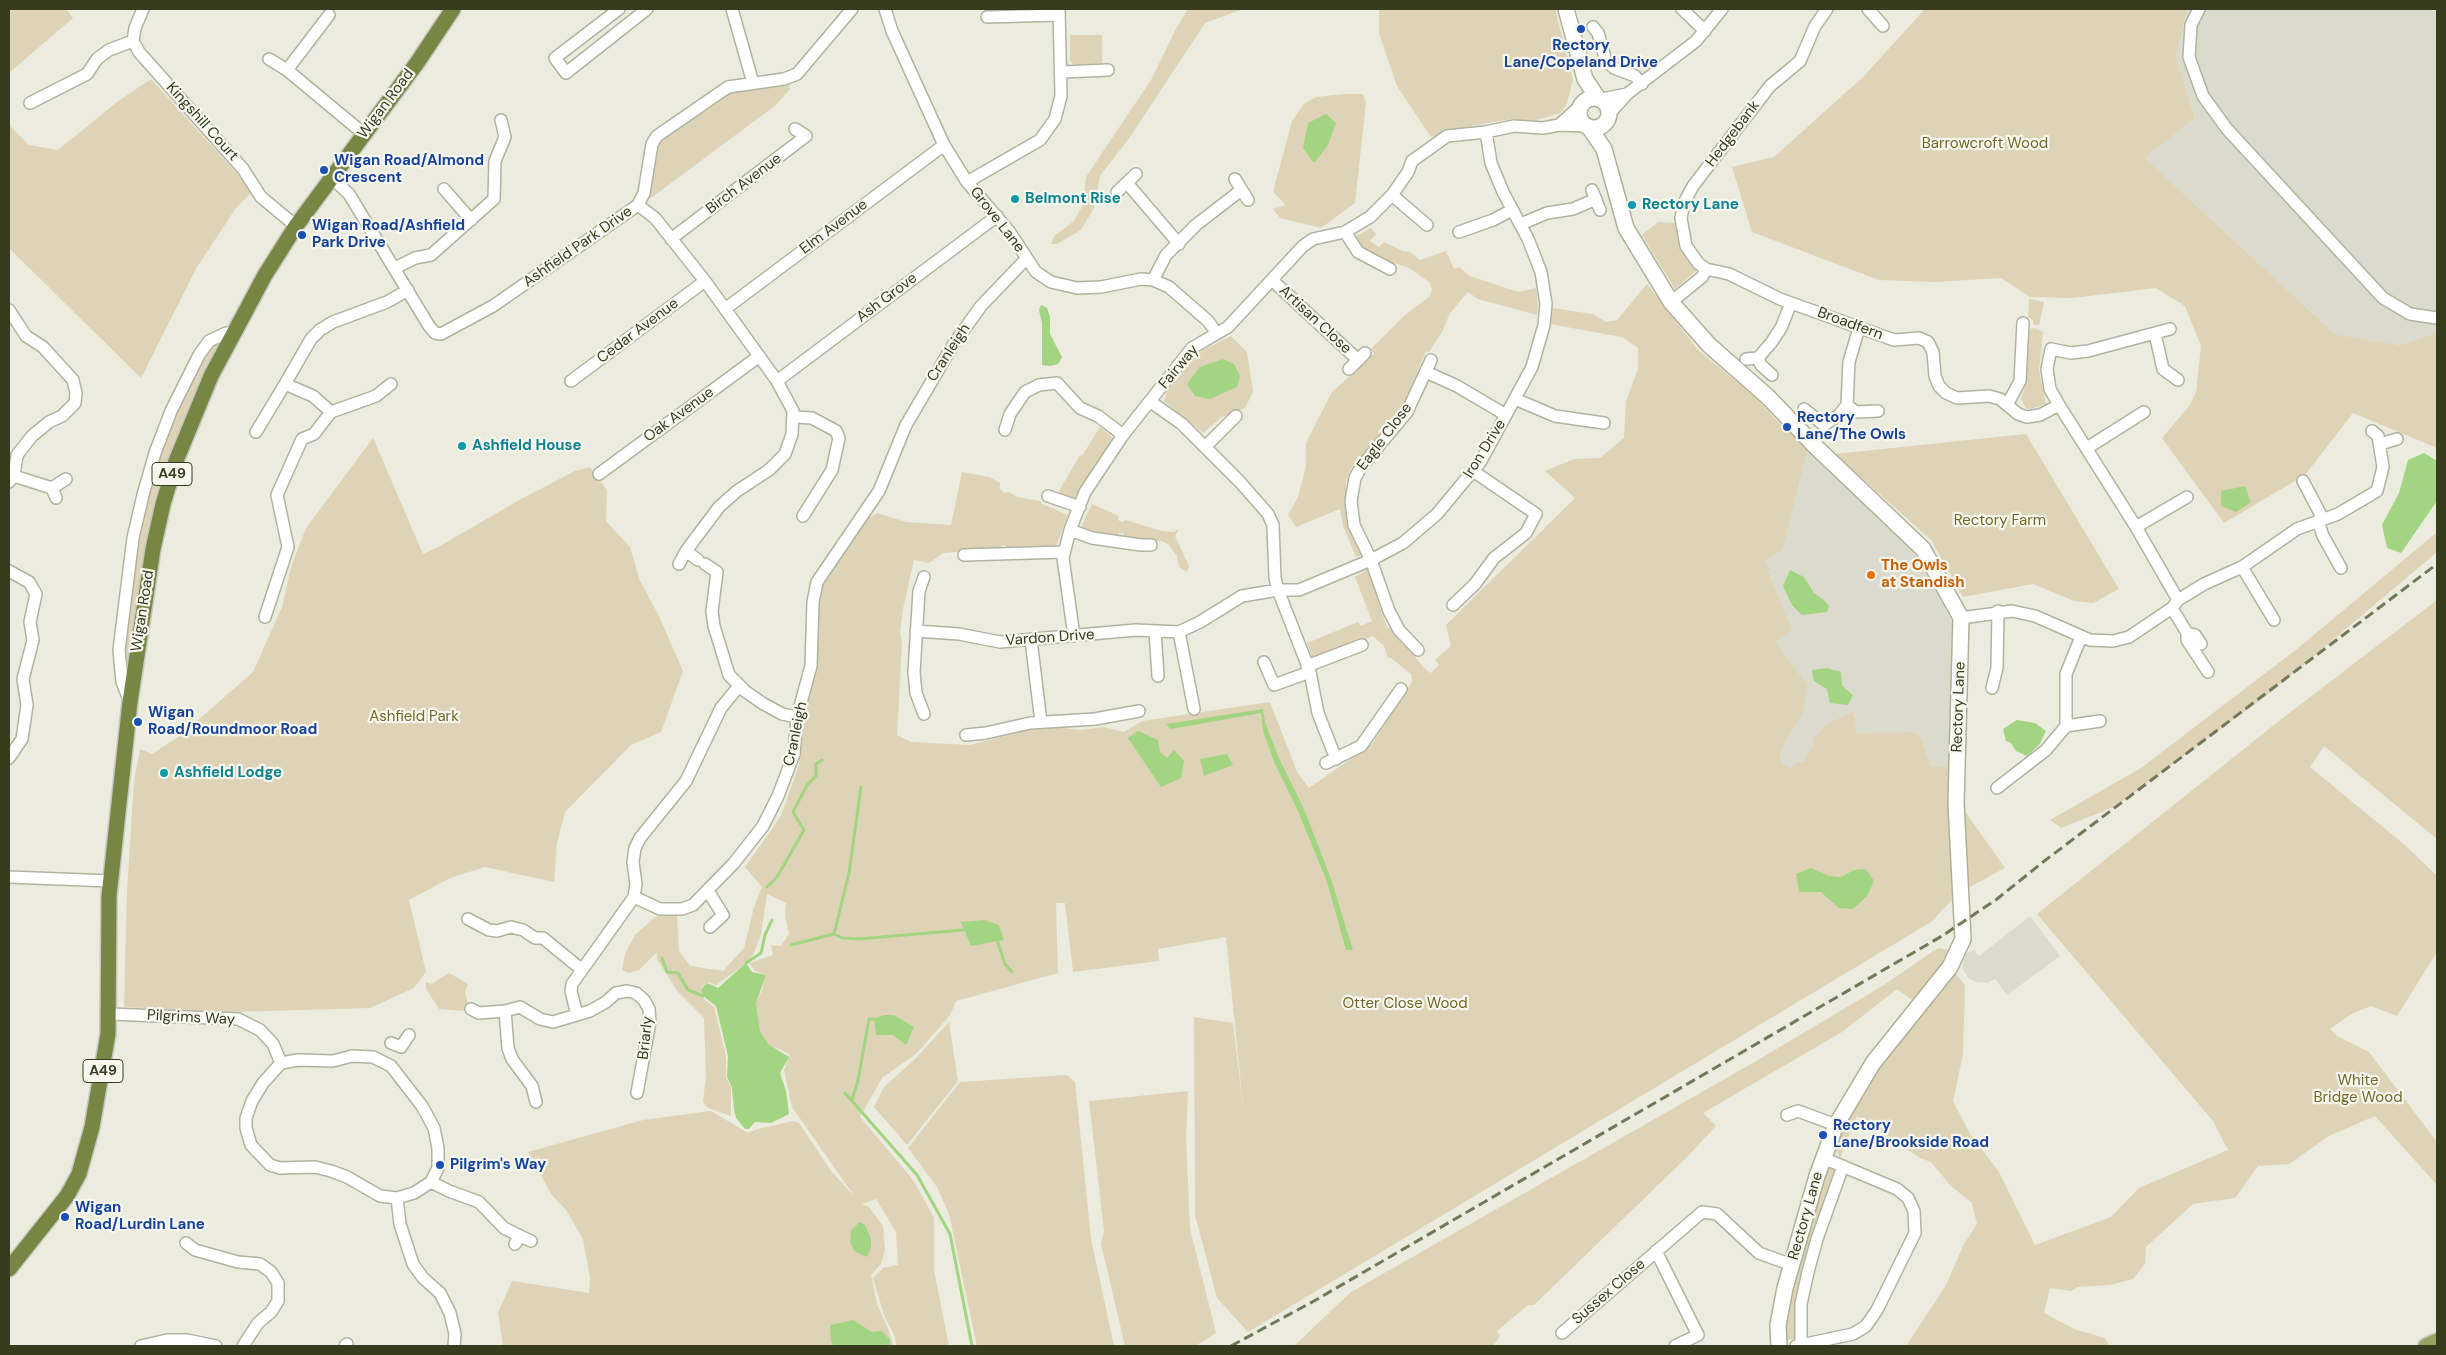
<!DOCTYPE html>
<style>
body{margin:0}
#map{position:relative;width:2446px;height:1355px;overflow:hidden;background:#ebebde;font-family:"DM Sans",sans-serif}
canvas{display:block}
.frame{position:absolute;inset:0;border:10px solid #373c1f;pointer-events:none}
</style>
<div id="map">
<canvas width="2446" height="1355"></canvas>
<div class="frame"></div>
</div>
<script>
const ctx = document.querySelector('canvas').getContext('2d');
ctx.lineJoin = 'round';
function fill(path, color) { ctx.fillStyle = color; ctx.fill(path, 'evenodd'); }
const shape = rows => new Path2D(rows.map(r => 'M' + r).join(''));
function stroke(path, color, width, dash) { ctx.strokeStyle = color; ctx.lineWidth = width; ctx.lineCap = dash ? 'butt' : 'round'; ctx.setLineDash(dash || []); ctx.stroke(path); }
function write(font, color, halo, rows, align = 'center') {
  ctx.font = font + ' "DM Sans",sans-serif'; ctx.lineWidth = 4.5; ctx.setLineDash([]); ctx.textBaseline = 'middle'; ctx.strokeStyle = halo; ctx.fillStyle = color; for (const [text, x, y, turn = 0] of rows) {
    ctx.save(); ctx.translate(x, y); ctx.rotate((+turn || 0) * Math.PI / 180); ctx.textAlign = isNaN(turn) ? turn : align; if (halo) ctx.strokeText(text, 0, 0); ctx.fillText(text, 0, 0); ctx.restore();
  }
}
fill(shape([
 [2187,9,2437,9,2437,333,2400,345,2335,334,2145,158,2195,118,2176,56],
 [1808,448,1910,547,1922,564,1952,622,1954,627,1951,767,1931,766,1920,735,1910,732,1855,734,1854,711,1828,723,1814,738,1813,746,1804,763,1790,768,1782,763,1780,752,1788,738,1807,684,1776,642,1792,630,1768,571,1771,569,1766,561,1783,549],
 [2030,916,2060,956,2007,995,1995,979,1988,983,1976,982,1969,979,1962,968,1966,954,1974,950,1979,956]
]), '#dbdbcd');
fill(shape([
 [9,9,66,9,73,18,9,73],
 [1188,9,1243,9,1205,23,1130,137,1100,176,1094,208,1081,230,1057,244,1051,244,1054,236,1074,221,1083,205,1086,177,1151,80,1176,29],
 [1379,9,1555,9,1573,79,1567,104,1560,113,1533,121,1512,119,1494,122,1450,130,1431,137,1397,86,1379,33],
 [1925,9,2187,9,2176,56,2195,118,2145,158,2335,334,2400,345,2437,333,2437,448,2353,413,2305,475,2224,523,2162,438,2190,405,2196,392,2201,346,2185,306,2156,288,2072,298,2030,297,2001,278,1935,282,1879,280,1752,232,1732,167,1774,157,1863,77],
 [1070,35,1102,35,1102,65,1074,65,1070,61],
 [151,79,248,186,251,193,236,208,197,267,141,378,9,248,9,125,29,145,58,150,117,102],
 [787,82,790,89,776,105,651,198,647,195,656,146,661,136,735,88],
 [1346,94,1363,94,1366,102,1355,203,1321,228,1280,218,1273,209,1286,205,1274,193,1274,188,1292,121,1304,104,1316,97],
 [1658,222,1677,223,1697,270,1675,289,1642,235],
 [1371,228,1376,234,1370,241,1379,247,1384,242,1403,251,1410,252,1420,260,1446,251,1454,269,1459,267,1470,276,1518,292,1536,288,1538,304,1537,315,1478,299,1468,292,1450,313,1442,332,1429,352,1426,351,1411,386,1414,388,1397,413,1378,431,1379,436,1362,456,1358,456,1350,471,1346,481,1346,506,1364,554,1356,557,1343,526,1340,509,1296,527,1288,515,1298,497,1306,467,1306,443,1332,392,1374,354,1371,349,1404,316,1430,296,1432,289,1429,282,1409,268,1382,259,1359,248,1353,238],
 [1647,284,1698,350,1754,396,1778,422,1808,448,1783,549,1766,561,1771,569,1768,571,1792,630,1776,642,1807,684,1803,712,1780,752,1782,763,1790,768,1796,762,1804,762,1813,746,1814,738,1828,723,1854,711,1856,733,1910,732,1920,735,1931,766,1951,767,1952,900,1931,922,1248,1332,1217,1298,1195,1215,1194,1017,1233,1023,1244,1115,1226,937,1158,949,1159,961,1073,972,1065,903,1056,903,1058,973,956,1001,950,1015,917,1053,882,1078,860,1117,914,1181,934,1218,934,1270,949,1346,896,1346,895,1337,884,1315,873,1278,883,1268,898,1265,896,1232,876,1199,862,1204,869,1207,883,1226,885,1250,881,1264,871,1275,877,1304,889,1331,893,1346,503,1346,498,1313,512,1281,589,1293,590,1278,583,1239,566,1210,551,1194,528,1152,643,1120,711,1111,748,1133,757,1129,794,1121,799,1123,831,1171,855,1197,792,1107,784,1070,790,1054,767,1044,760,1031,756,1003,763,988,765,974,755,971,749,963,773,955,771,945,781,946,789,934,785,916,786,903,767,894,761,934,754,953,748,962,716,985,708,982,701,987,703,998,714,1007,726,1056,726,1077,731,1088,731,1116,708,1108,703,1102,706,1075,704,1018,678,992,657,959,657,952,639,970,629,973,622,970,625,954,635,935,655,917,674,913,677,915,679,951,690,966,723,971,744,948,754,907,762,887,745,867,781,816,799,765,804,720,815,665,817,598,822,581,863,521,877,513,906,522,951,525,962,472,989,477,1000,483,1000,489,1004,493,1009,492,1017,497,1040,501,1042,504,1068,515,1055,549,1029,550,1012,546,1008,550,1005,545,1002,545,999,550,996,547,985,547,982,550,943,553,929,563,914,560,903,609,900,632,902,644,897,735,911,742,970,745,1044,726,1082,730,1104,727,1124,732,1142,721,1270,702,1297,772,1309,788,1372,744,1412,682,1411,674,1391,658,1388,658,1384,646,1373,636,1313,659,1307,643,1358,622,1361,626,1372,621,1355,577,1370,568,1381,599,1378,602,1387,627,1392,628,1402,644,1411,652,1426,670,1431,673,1439,665,1435,660,1451,646,1446,625,1575,498,1545,471,1574,459,1600,458,1624,438,1626,401,1638,369,1638,348,1621,336,1621,337,1550,324,1553,308,1592,314,1606,322,1611,321,1617,320],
 [2029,299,2044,302,2039,325,2033,324,2033,320,2028,317],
 [2034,328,2043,332,2039,371,2046,404,2030,409,2026,408,2021,399,2025,387,2030,329],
 [226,333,176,461,130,702,119,650,143,495,199,355],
 [1231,336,1247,352,1253,392,1245,408,1222,417,1203,433,1164,401,1167,391,1194,358,1203,350],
 [1100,427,1111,436,1112,440,1076,499,1060,494,1059,491,1080,455,1082,456],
 [2026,434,2119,589,2093,603,2074,601,2033,584,1963,597,1931,540,1835,454],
 [373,438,423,554,440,546,521,499,575,471,590,467,607,490,606,521,630,547,640,581,658,614,683,671,661,732,631,745,565,812,557,843,554,882,485,867,450,878,409,900,426,972,414,988,370,1008,232,1012,124,1007,127,890,134,782,140,749,152,754,181,735,253,672,282,607,291,567,306,528],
 [1092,504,1119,516,1118,520,1122,522,1125,520,1162,531,1174,532,1179,529,1175,536,1189,566,1187,572,1179,567,1177,556,1169,545,1162,541,1124,539,1124,534,1119,533,1117,537,1080,530],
 [2437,532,2437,552,2271,692,2116,806,2061,828,2050,820,2141,768,2297,649],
 [2437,600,2437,839,2324,746,2310,767,2406,846,2437,876,2437,952,2397,1016,2371,1006,2351,1014,2330,1029,2337,1036,2369,1052,2437,1142,2437,1185,2375,1116,2329,1136,2289,1164,2258,1166,2235,1198,2193,1204,2146,1247,2145,1264,2133,1279,2110,1285,2078,1287,2071,1291,2050,1288,2044,1313,2074,1329,2105,1338,2110,1346,1906,1346,1945,1287,1964,1244,1977,1224,1972,1203,1951,1186,1931,1162,1920,1158,1857,1116,1840,1158,1834,1146,1852,1112,1846,1108,1950,967,1965,985,1963,1054,1953,1101,1970,1134,1999,1172,2035,1245,2111,1217,2139,1188,2228,1150,2213,1121,2037,914,2284,717],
 [1964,810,2005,868,1968,888],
 [1938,948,1953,951,1916,1003,1897,989,1842,1032,1703,1113,1716,1126,1688,1156,1534,1305,1528,1305,1497,1331,1500,1336,1493,1346,1294,1346,1351,1292,1758,1060,1884,985],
 [449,973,468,984,465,991,468,1005,466,1011,439,1009,426,989,426,982,431,984],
 [949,1022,958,1081,907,1145,874,1107,884,1087,916,1058],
 [1067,1075,1075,1082,1091,1239,1114,1346,977,1346,949,1214,937,1187,908,1148,960,1082],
 [1188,1091,1186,1138,1190,1229,1216,1333,1195,1346,1125,1346,1101,1244,1104,1231,1089,1101],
 [1832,1169,1836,1173,1796,1339,1787,1340,1785,1320,1788,1302,1825,1170]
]), '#ded3b6');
fill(shape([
 [1326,114,1336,123,1328,145,1314,163,1303,148,1308,123],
 [1041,305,1047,308,1050,317,1050,334,1062,357,1058,364,1050,366,1042,365,1042,323,1039,310],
 [1223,359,1234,364,1240,376,1237,387,1210,399,1195,396,1187,384,1200,367],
 [2424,453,2437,461,2437,501,2401,553,2387,548,2382,525,2399,493,2408,460],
 [2245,486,2251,502,2236,512,2221,506,2221,491],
 [1790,570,1804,577,1814,593,1824,600,1829,606,1827,612,1802,615,1792,605,1783,586],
 [1827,668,1841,672,1842,686,1853,695,1848,705,1830,703,1827,689,1814,681,1812,670],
 [1263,709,1265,722,1278,756,1304,809,1331,879,1353,950,1346,950,1327,882,1298,811,1275,764,1263,731,1261,713,1171,729,1166,724],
 [2017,720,2035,723,2046,731,2039,745,2027,756,2016,751,2011,743,2006,741,2003,729],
 [1138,731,1158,740,1160,752,1167,758,1174,750,1184,761,1181,778,1161,787,1128,738],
 [1227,754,1233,765,1204,776,1200,759],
 [1811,868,1829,876,1841,877,1854,870,1866,869,1874,881,1867,896,1853,909,1839,908,1821,892,1799,892,1796,874],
 [984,920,999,925,1004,940,971,946,961,922],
 [746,963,752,972,766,975,756,1003,760,1031,768,1044,789,1057,780,1073,786,1091,789,1114,771,1123,755,1122,749,1129,745,1129,736,1118,734,1110,732,1088,727,1077,728,1056,716,1006,703,996,701,989,707,983,718,988],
 [884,1015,894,1015,914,1027,906,1045,893,1035,876,1035,874,1019],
 [860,1222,865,1225,871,1239,871,1247,867,1257,854,1251,850,1242,851,1230],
 [853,1320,872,1332,882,1331,890,1340,890,1346,834,1346,831,1342,830,1325]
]), '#a3d482');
stroke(shape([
 [767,887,777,877,804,830,793,812,807,785,816,776,816,764,822,760],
 [834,934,842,938,859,939,963,930],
 [998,943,1005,964,1012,972],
 [791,945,834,934,849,873,861,787],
 [662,958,667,972,678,973,688,990,703,996],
 [746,963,761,953,765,935,772,920],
 [845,1093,917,1175,950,1234,972,1346],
 [852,1100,858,1080,869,1019,874,1019]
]), '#a3d482', 3);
const minor = shape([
 [143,9,135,28,133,41,139,52,243,169,261,197,296,226],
 [619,9,555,58,566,73,647,9],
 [732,9,753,83],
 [885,9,892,31,944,145,967,182,1009,231,1036,272,1051,282,1077,288,1101,287,1141,279,1153,280,1169,287,1208,321,1216,332],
 [1682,9,1705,31],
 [1868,9,1883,26],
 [2199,9,2191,25,2189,57,2203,96,2227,129,2383,298,2410,314,2437,318],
 [987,17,1059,15],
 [1593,27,1598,33,1606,61,1614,68,1635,76,1642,84],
 [269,59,287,70,364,134],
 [287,70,329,15],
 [1062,72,1108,70],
 [1627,94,1696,41,1722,9],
 [1602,99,1627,94,1609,114],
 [30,103,87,74,97,59,109,50,133,41],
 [1559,125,1580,106],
 [331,177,349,194,429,326,435,333,441,334,493,306,638,205,644,193,652,144,657,136,728,87,784,79,797,74,852,9],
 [1235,179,1248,200],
 [967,182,1040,140,1055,119,1061,96,1059,9],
 [1127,183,1179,244],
 [444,189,471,220],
 [1592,190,1600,210],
 [1117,192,1136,174],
 [1392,195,1427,225],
 [638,205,655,218,705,281,777,381,793,411,792,434,785,454,769,470,737,491,719,507,686,551,698,560],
 [1521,224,1547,213,1573,209,1596,199],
 [1345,232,1358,252,1390,269],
 [1459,232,1493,220,1512,210],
 [671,239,806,136,795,129],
 [395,268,415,258,431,255,494,199,495,161,505,137,501,120],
 [1706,269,1698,263,1686,246,1681,218,1684,203,1693,186,1770,86,1800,61,1815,26,1827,9],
 [1153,280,1166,255,1196,225,1240,191],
 [1272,280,1358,360],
 [1671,302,1702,277,1706,269,1729,274,1780,299,1880,335,1894,340,1919,338,1928,342,1933,352,1935,376,1939,386,1946,393,1957,398,1989,396,2000,399,2018,414,2027,417,2040,415,2059,405,2050,389,2047,369,2051,349,2071,353,2088,351,2170,329],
 [725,309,944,145],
 [9,310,26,336,43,347,73,380,76,393,75,403,62,416,49,422,32,436,17,455,14,476,9,482],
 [1859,328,1849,362,1847,405,1856,412,1878,411],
 [2155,334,2163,369,2178,380],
 [1758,358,1761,365,1772,375],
 [1746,359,1758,358,1771,343,1781,328,1791,303],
 [1349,369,1365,353],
 [1426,372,1457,386,1506,415],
 [571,381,705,281],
 [777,381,997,216],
 [1515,399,1555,416,1604,423],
 [1151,402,1182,424,1240,482,1268,514,1273,525,1275,578,1278,590,1310,672,1318,713,1336,759],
 [2007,405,2020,381,2023,323],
 [2059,405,2136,527,2178,600],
 [1804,409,1824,425,1839,415,1847,405],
 [331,412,376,396,391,384],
 [794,417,812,418,836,431,839,438,832,470,803,516],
 [1005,430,1010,414,1025,392,1039,385,1057,383,1080,408,1098,416,1123,435],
 [256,432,285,384],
 [2380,444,2397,439],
 [1205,447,1236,416],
 [2087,448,2144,412],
 [599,474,758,357],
 [14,476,52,488],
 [2303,481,2323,519],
 [1048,496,1080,507],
 [56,498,52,488,66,479],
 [2318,521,2323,536,2341,568],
 [2136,527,2187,497],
 [1070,530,1092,538,1141,545,1151,545],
 [964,555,1063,552],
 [679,564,686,551],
 [705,564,717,572,712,611,714,626,729,675,745,691,762,703,782,714,797,717],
 [2242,567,2274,620],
 [9,571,29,582,36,594,30,622,33,640,23,679,27,705,22,739,9,758],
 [1453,605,1475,584,1494,558,1526,533,1536,514,1473,471],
 [2172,608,2187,633],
 [265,617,288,547,277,495,302,439,314,434,331,412,313,396,285,384,311,339,320,330,333,322,387,302,408,290],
 [1961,618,2012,611,2035,616,2090,640,2113,641,2129,637,2172,608,2178,600,2204,584,2242,567,2297,529,2338,514,2377,491,2383,467,2378,436,2372,431],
 [916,631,959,634,1000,642,1136,630,1179,632,1200,622,1242,596,1278,590,1299,590,1371,560,1403,543,1437,514,1481,461,1532,367,1544,325,1546,304,1541,272,1528,239,1503,192,1491,163,1486,132],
 [1155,631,1158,676],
 [1179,632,1194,709],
 [1074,636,1063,558,1070,530,1085,492,1123,435,1192,348,1228,327,1303,246,1313,239,1345,232,1370,217,1392,195,1408,172,1412,161,1447,136,1486,132,1514,126,1543,128,1559,125,1587,126],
 [1031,640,1041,722],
 [2201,644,2195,635,2187,633,2187,640,2208,672],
 [1418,650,1399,630,1389,611,1371,560,1354,525,1351,501,1355,478,1361,467,1407,412,1431,360],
 [1264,662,1274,685,1310,672],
 [1307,666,1362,645],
 [739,686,721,708,686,781,640,838,635,848,633,862,636,884,634,897,660,909,682,909,693,905,734,863,763,826,778,796,794,754,797,717,811,666,813,602,817,582,879,491,906,425,953,345,981,306,1026,259],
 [1992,688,1997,668,1998,611],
 [130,702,122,682,119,650,133,538,143,495,155,453,171,411,199,355,209,341,226,333,233,333],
 [924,714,916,693,914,672,919,591,924,577],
 [2066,726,2100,721],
 [966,735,986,733,1030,723,1095,719,1139,711],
 [1326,763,1361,746,1401,689],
 [1997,788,2046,750,2066,726,2066,674,2081,637],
 [9,877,110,881],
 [708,891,723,915,710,927],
 [468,919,489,930,497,931,511,927,523,930,535,938,543,938,581,969],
 [471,1009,479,1013,505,1011,520,1007,540,1019,553,1022,590,1011,606,1002,616,993,627,991,636,993,644,1000,649,1009,650,1022,637,1093],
 [505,1011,508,1048,512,1059,532,1086,536,1102],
 [109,1014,238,1019,260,1030,273,1044,281,1063],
 [577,1015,571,991,572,984,634,897],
 [391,1043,401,1047,409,1035],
 [352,1056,373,1057,391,1066,422,1106,434,1128,438,1148,438,1168,431,1182,414,1193,397,1198,380,1196,347,1177,331,1171,315,1167,280,1168,270,1165,251,1145,246,1128,246,1118,252,1101,263,1083,281,1063,298,1060,333,1061,352,1056],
 [1787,1115,1798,1111,1836,1125],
 [431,1182,449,1191,479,1202,504,1228,520,1236],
 [397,1198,400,1224,413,1264,423,1278,440,1293,450,1313,455,1334,454,1346],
 [186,1243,195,1250,238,1262,260,1264,271,1272,278,1283,278,1301,271,1312,258,1323,243,1346],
 [515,1244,520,1236,531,1241],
 [1656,1251,1698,1335,1675,1346],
 [1562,1333,1702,1212,1717,1214,1759,1253,1792,1265],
 [1801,1345,1801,1304,1808,1272,1817,1239,1843,1166],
 [141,1346,167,1340,187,1340,216,1346],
 [345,1346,347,1344],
 [1796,1346,1853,1334,1866,1326,1877,1310,1915,1233,1914,1211,1908,1198,1897,1189,1823,1158]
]);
const secondary = shape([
 [1566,9,1585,79,1597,97],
 '1579 113a15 15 0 1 1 30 0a15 15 0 1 1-30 0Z',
 [1589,127,1604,149,1626,228,1671,302,1709,345,1768,397,1816,447,1923,549,1961,618,1956,803,1963,939,1950,967,1873,1063,1836,1125,1817,1176,1785,1288,1778,1325,1779,1346]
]);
const primary = shape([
 [2426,1346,2437,1341]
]);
const trunk = shape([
 [9,1269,67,1196,79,1174,92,1127,108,1034,109,896,130,702,153,549,163,504,176,461,211,376,265,275,296,226,417,63,453,9]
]);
stroke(minor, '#b1b3a1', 14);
stroke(secondary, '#afb197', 18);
stroke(primary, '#c7c8c0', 18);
stroke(trunk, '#c7c8c0', 18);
stroke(minor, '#fff', 11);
stroke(secondary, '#fff', 15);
stroke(primary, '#97a360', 15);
stroke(trunk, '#788644', 15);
stroke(shape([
 [1231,1346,1314,1301,1942,936,1997,899,2043,862,2437,564]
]), '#727859', 3, [10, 5]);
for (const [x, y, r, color] of [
 [1581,29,5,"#1a4fb4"],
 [324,170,5,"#1a4fb4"],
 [1015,199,5,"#0f9aa8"],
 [1632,205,5,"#0f9aa8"],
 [302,235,5,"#1a4fb4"],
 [1787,427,5,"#1a4fb4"],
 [462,446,5,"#0f9aa8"],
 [1871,575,5,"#e8710a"],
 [138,722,5,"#1a4fb4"],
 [164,773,5,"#0f9aa8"],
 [1823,1135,5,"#1a4fb4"],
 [440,1165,5,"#1a4fb4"],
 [65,1217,5,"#1a4fb4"]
]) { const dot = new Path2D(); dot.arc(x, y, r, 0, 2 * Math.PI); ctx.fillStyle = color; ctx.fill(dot); stroke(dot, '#f7f7ef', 2); }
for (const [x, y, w] of [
 [172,474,40],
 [103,1071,40]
]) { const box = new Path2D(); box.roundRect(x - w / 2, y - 11.5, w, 23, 4); ctx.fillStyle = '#f7f7ef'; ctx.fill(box); stroke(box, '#373c1f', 1); }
write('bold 14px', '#373c1f', null, [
 ["A49",172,474],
 ["A49",103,1071]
]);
write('bold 15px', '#164399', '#f7f7ef', [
 ["Rectory",1581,46,"center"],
 ["Lane/Copeland Drive",1581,63,"center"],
 ["Wigan Road/Almond",334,161],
 ["Crescent",334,178],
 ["Wigan Road/Ashfield",312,226],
 ["Park Drive",312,243],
 ["Rectory",1797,418],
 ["Lane/The Owls",1797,435],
 ["Wigan",148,713],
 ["Road/Roundmoor Road",148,730],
 ["Rectory",1833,1126],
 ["Lane/Brookside Road",1833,1143],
 ["Pilgrim's Way",450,1165],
 ["Wigan",75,1208],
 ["Road/Lurdin Lane",75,1225]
], 'left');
write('15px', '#373c1f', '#f7f7ef', [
 ["Wigan Road",386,104,-53],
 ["Kingshill Court",202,122,48],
 ["Hedgebank",1733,134,-53],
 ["Birch Avenue",744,184,-37],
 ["Grove Lane",997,220,52],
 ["Elm Avenue",834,227,-37],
 ["Ashfield Park Drive",578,247,-35],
 ["Ash Grove",887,298,-37],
 ["Artisan Close",1315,320,43],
 ["Broadfern",1850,324,20],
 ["Cedar Avenue",638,331,-37],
 ["Cranleigh",949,353,-57],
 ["Fairway",1179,367,-50],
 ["Oak Avenue",679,415,-36],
 ["Eagle Close",1385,437,-53],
 ["Iron Drive",1485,449,-58],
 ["Wigan Road",143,611,-81],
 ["Vardon Drive",1050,638,-4],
 ["Rectory Lane",1959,707,-88],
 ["Cranleigh",796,734,-78],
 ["Pilgrims Way",191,1018,3],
 ["Briarly",646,1038,-84],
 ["Rectory Lane",1806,1216,-74],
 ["Sussex Close",1609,1292,-41]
]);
write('15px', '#756827', '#f7f7ef', [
 ["Barrowcroft Wood",1985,144],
 ["Rectory Farm",2000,521],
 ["Ashfield Park",414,717],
 ["Otter Close Wood",1405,1004],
 ["White",2358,1081],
 ["Bridge Wood",2358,1098]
]);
write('bold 15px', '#0d838f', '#f7f7ef', [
 ["Belmont Rise",1025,199],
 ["Rectory Lane",1642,205],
 ["Ashfield House",472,446],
 ["Ashfield Lodge",174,773]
], 'left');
write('bold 15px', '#c56008', '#f7f7ef', [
 ["The Owls",1881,566],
 ["at Standish",1881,583]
], 'left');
</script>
